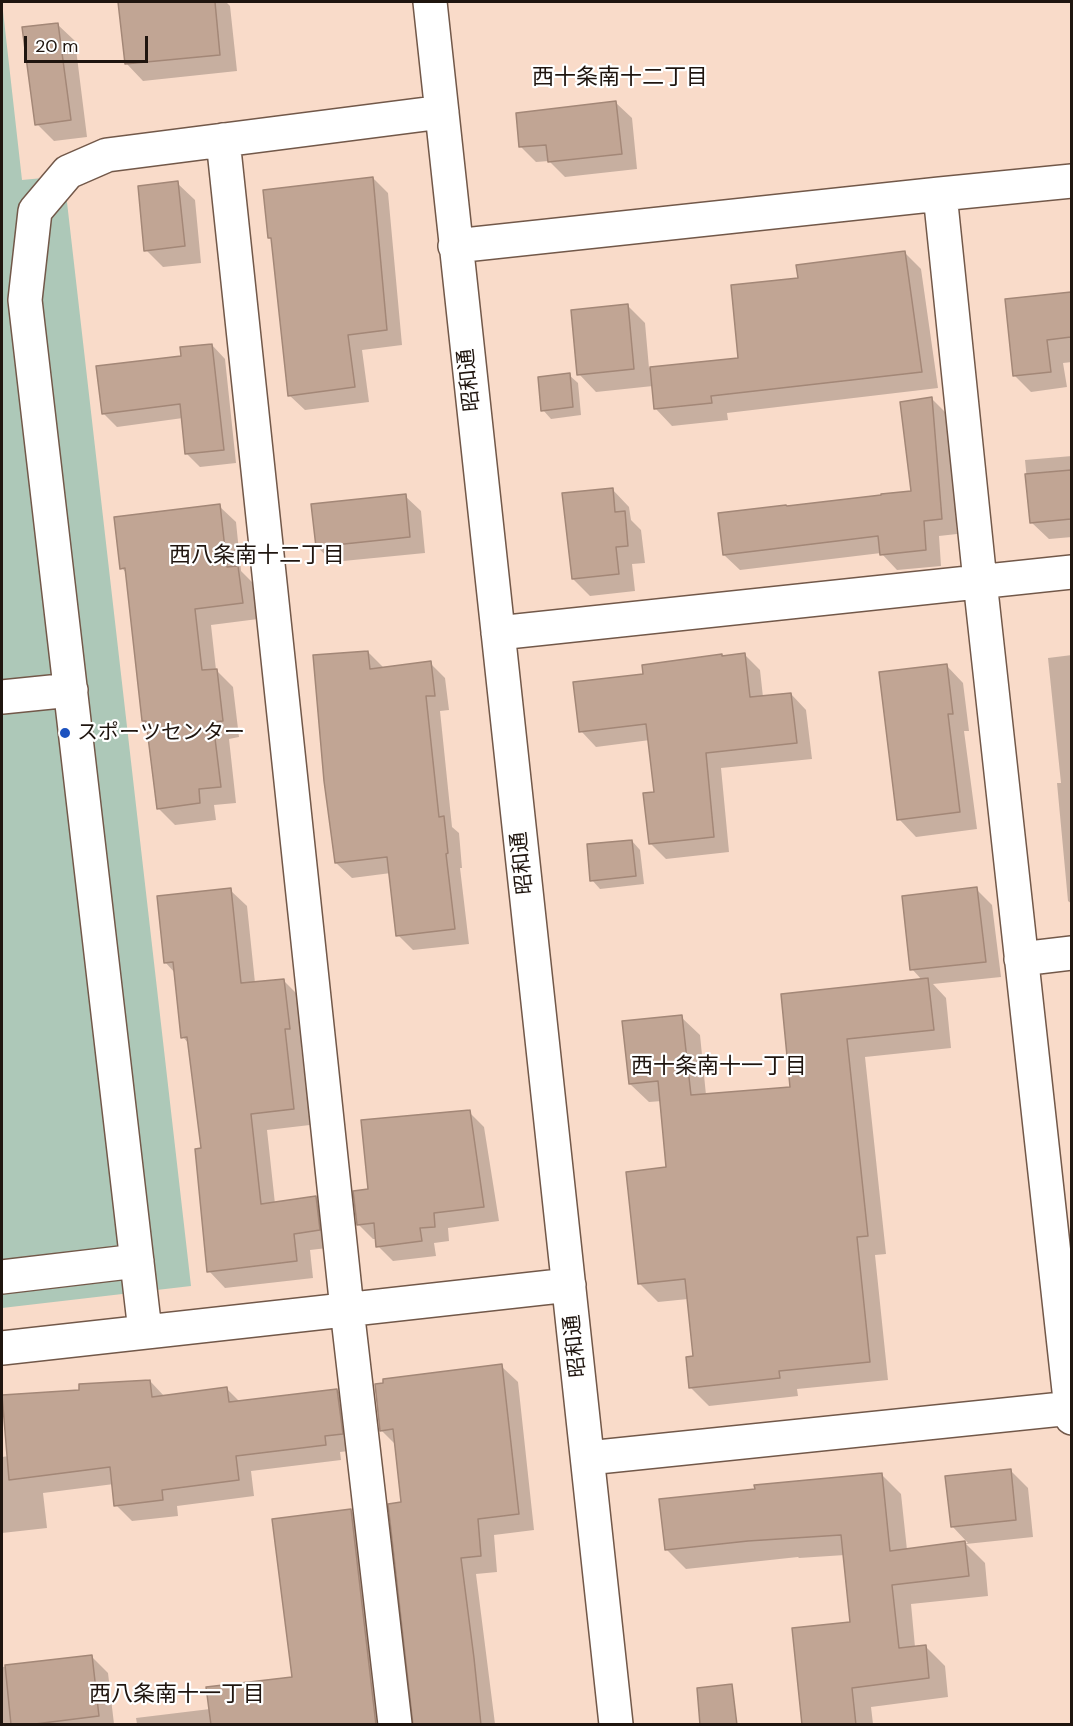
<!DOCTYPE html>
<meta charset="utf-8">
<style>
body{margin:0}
#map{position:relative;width:1073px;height:1726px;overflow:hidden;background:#f9dbc9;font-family:"DM Sans",sans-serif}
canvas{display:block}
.frame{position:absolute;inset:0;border:3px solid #1f150f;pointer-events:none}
.scale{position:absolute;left:24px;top:36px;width:124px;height:27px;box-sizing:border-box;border:3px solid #1f150f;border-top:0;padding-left:8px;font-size:18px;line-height:21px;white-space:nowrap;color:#1f150f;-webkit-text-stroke:4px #fff;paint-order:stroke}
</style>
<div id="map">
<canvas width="1073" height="1726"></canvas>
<div class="frame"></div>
<div class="scale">20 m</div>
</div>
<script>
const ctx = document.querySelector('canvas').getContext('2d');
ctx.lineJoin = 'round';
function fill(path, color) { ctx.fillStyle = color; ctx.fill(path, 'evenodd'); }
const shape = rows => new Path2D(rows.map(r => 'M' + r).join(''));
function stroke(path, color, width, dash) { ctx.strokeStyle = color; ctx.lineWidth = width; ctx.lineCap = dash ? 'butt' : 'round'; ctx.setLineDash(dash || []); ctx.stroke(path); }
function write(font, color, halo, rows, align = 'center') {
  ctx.font = font + ' "DM Sans","Noto Sans JP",sans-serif'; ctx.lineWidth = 4.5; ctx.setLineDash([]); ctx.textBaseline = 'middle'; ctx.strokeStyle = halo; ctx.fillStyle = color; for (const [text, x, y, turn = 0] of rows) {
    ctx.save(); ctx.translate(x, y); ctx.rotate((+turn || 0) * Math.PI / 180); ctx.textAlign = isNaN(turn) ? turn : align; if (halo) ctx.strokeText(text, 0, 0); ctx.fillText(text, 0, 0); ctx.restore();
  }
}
fill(shape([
 [2,2,22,180,64,176,191,1286,2,1308]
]), '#adc8b8');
fill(shape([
 [120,2,226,2,230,6,237,71,143,81,126,63],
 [57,24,75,41,87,137,54,141,37,124],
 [616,103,632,118,637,169,565,177,549,161,536,162,520,146],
 [373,178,388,193,402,345,362,350,369,402,305,410,289,395,273,240,270,237],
 [177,183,195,200,201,263,163,267,146,250],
 [904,252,921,269,938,388,727,413,728,420,672,426,656,409,653,386,596,392,579,374,628,306,645,323,649,368,740,359,799,279],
 [1072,294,1072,362,1063,363,1067,387,1031,392,1015,376,1007,300],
 [212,345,225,359,236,463,200,467,187,454,183,418,117,427,103,413,182,358],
 [569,375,578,383,581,415,551,419,543,410],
 [932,399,948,415,957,534,939,536,941,566,897,570,881,553,740,570,724,555,913,492],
 [1072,456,1072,537,1049,539,1031,522,1025,460],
 [612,489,629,507,631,520,641,530,645,563,632,564,635,591,590,596,573,579],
 [405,496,421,511,425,553,333,562,317,547],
 [219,506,236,522,241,571,254,584,258,619,211,625,216,670,233,687,239,737,229,739,236,803,214,805,216,820,175,825,158,808,148,725,144,721,127,574,122,568],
 [368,652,383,667,430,663,445,678,449,710,440,711,452,827,459,833,462,868,460,868,469,944,413,950,398,935,391,873,352,878,336,863],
 [722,655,723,657,745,655,760,670,763,697,791,694,806,710,812,759,721,768,729,852,666,859,650,843,655,794,650,740,596,747,581,731,645,675],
 [1072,655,1072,904,1068,901,1057,783,1061,783,1048,658],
 [946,665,963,683,969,731,964,731,977,829,916,837,899,819],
 [632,841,640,850,644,884,600,889,592,880],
 [976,889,992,905,1001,977,933,984,946,998,951,1048,865,1057,886,1254,875,1255,888,1380,797,1389,798,1396,709,1406,691,1388,695,1357,688,1299,658,1302,640,1284,668,1168,662,1101,649,1102,630,1084,681,1017,700,1035,706,1095,792,1088,782,995,922,980,912,969],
 [230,890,247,906,255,983,283,980,300,997,306,1045,301,1045,310,1125,267,1130,275,1204,316,1198,332,1214,336,1247,310,1250,313,1278,225,1288,209,1271,203,1149,189,1044,183,1037,175,973,165,962],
 [469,1112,484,1127,499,1221,448,1228,449,1241,434,1243,436,1256,393,1261,378,1246,377,1239,373,1239,358,1224,369,1190],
 [501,1366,518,1382,534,1530,494,1535,497,1572,476,1574,495,1724,415,1724,403,1504,396,1445,381,1430],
 [150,1381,165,1397,227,1389,240,1402,337,1390,353,1406,358,1450,340,1452,341,1460,251,1471,254,1496,177,1506,178,1516,132,1521,116,1505,114,1484,43,1493,47,1528,2,1533,2,1457,9,1456,81,1391],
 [1011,1471,1028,1488,1033,1537,966,1544,985,1563,988,1596,911,1604,915,1647,925,1646,945,1666,948,1697,871,1707,873,1724,804,1724,852,1623,845,1555,799,1558,798,1557,686,1569,666,1549,881,1474,901,1494,907,1550,968,1543,952,1526],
 [351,1511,367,1527,390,1724,137,1724,136,1718,210,1709,293,1678],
 [92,1657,108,1673,114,1724,2,1724,2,1667]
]), '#0003');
const building = shape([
 [118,2,215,2,220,55,125,64,118,2],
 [58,23,71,120,35,125,22,27,58,23],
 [616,101,622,154,548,162,546,145,519,147,516,113,616,101],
 [373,177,387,330,348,335,355,387,288,396,271,238,268,238,263,190,373,177],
 [178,181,185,246,144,251,138,186,178,181],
 [905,251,922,372,711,396,712,403,654,409,650,367,738,358,731,285,798,278,796,265,905,251],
 [1071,292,1071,337,1047,340,1051,372,1013,376,1005,299,1071,292],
 [628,304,634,369,577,375,571,310,628,304],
 [212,344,224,450,185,454,180,404,102,414,96,366,181,356,180,347,212,344],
 [570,373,573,407,541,411,538,377,570,373],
 [932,397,942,519,924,521,926,550,880,555,878,536,723,555,718,513,786,505,787,506,881,495,881,494,911,491,900,402,932,397],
 [1071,470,1071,519,1030,523,1025,474,1071,470],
 [613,488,615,512,625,511,628,546,616,547,619,574,572,579,562,493,613,488],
 [406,494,410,537,316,547,311,504,406,494],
 [220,504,227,567,238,566,243,603,195,609,202,670,217,669,223,721,213,722,221,787,199,789,200,803,157,809,146,721,142,721,125,568,120,569,114,517,220,504],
 [368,651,370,669,431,661,435,696,426,696,439,817,444,816,448,853,446,854,455,929,396,936,387,857,335,863,324,781,313,655,368,651],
 [745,653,750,697,791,693,797,743,706,753,714,837,649,844,643,793,654,792,646,724,579,732,573,682,643,674,642,665,722,654,722,656,745,653],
 [947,664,953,714,948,714,960,812,897,820,879,672,947,664],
 [632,840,636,876,590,881,587,844,632,840],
 [977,887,986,962,910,970,902,896,977,887],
 [231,888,241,983,284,979,290,1029,285,1029,294,1109,251,1114,261,1204,316,1196,320,1230,294,1234,297,1261,207,1272,195,1149,201,1148,187,1037,181,1038,173,962,164,963,157,896,231,888],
 [928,978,934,1030,847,1039,868,1236,857,1237,870,1362,779,1371,780,1378,689,1388,686,1357,693,1356,685,1279,638,1284,626,1172,666,1167,658,1081,629,1084,622,1021,682,1015,691,1095,790,1087,781,994,928,978],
 [470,1110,484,1207,434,1213,435,1227,420,1228,422,1241,376,1247,374,1223,357,1225,353,1191,368,1189,361,1120,470,1110],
 [502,1364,519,1514,478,1519,481,1556,461,1558,474,1658,481,1725,413,1725,388,1504,401,1502,393,1429,380,1431,375,1384,383,1383,383,1379,502,1364],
 [150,1380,152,1397,227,1387,229,1402,337,1389,343,1434,325,1436,326,1445,236,1456,239,1480,162,1490,163,1500,114,1506,110,1467,9,1480,2,1395,79,1390,79,1384,150,1380],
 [1011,1469,1016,1520,951,1527,945,1476,1011,1469],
 [882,1473,890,1551,965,1541,969,1576,892,1585,899,1648,926,1645,929,1678,852,1688,856,1725,802,1725,792,1628,850,1622,841,1535,748,1541,665,1550,659,1499,755,1489,754,1485,882,1473],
 [351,1509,376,1725,211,1725,206,1687,292,1677,272,1519,351,1509],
 [92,1655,99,1716,27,1725,11,1725,5,1665,92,1655],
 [732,1684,737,1725,700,1725,697,1688,732,1684]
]);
fill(building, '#c1a594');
stroke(building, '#a38777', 1.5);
const minor = shape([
 [430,2,616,1724],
 [223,140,347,1309,395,1724],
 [1072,181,940,194,980,581,1072,1418],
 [455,246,940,194],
 [498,633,1072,572],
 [2,697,71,690],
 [1021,959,1072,953],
 [2,1277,137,1261],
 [145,1331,25,300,35,211,68,172,107,155,442,112],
 [2,1348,569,1285],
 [588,1458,1072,1408]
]);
stroke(minor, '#725849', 36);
stroke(minor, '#fff', 33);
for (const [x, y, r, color] of [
 [65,733,6,"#1c52bf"]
]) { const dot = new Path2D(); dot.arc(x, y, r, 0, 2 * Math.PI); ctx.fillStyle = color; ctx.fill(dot); stroke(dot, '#fff', 2); }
write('21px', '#1f150f', '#fff', [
 ["昭和通",470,380,-96],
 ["昭和通",523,863,-96],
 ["昭和通",576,1346,-96]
]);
write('21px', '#1f150f', '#fff', [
 ["スポーツセンター",77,733]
], 'left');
write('22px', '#1f150f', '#fff', [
 ["西十条南十二丁目",620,78],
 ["西八条南十二丁目",257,556],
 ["西十条南十一丁目",719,1067],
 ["西八条南十一丁目",177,1695]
]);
</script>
